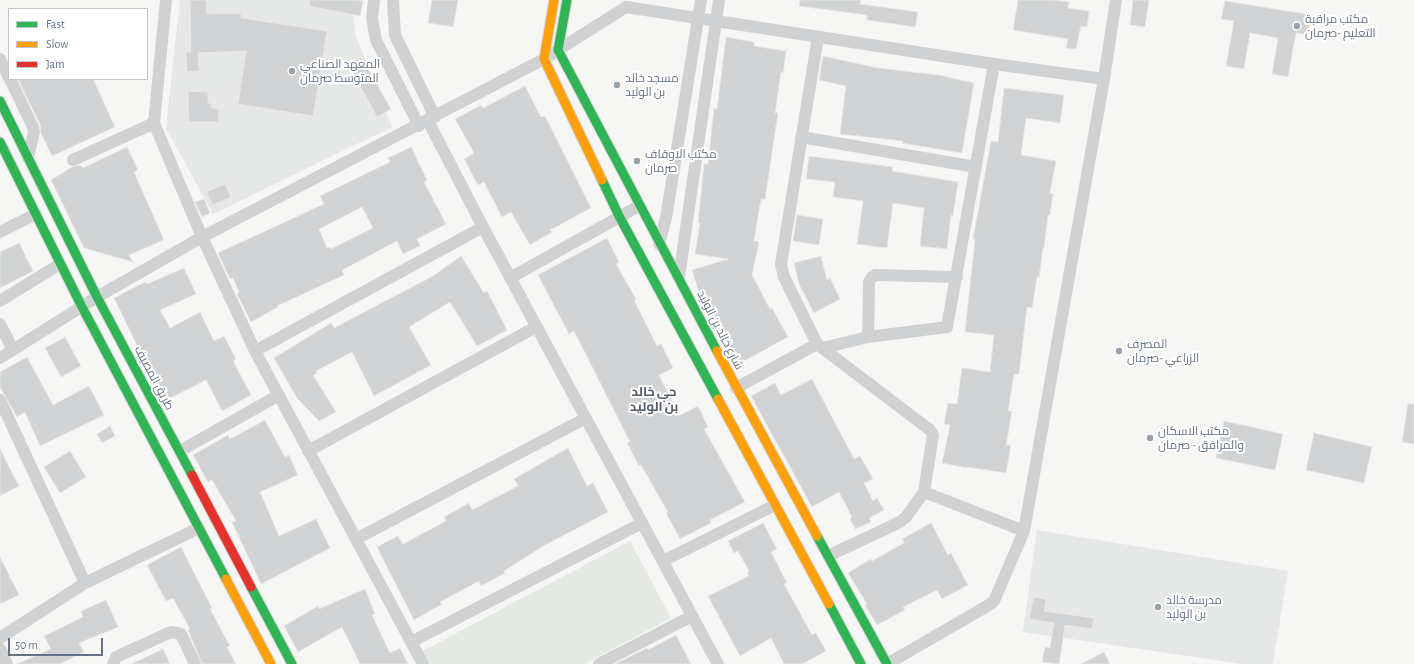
<!DOCTYPE html>
<meta charset="utf-8">
<style>
body{margin:0}
#map{position:relative;width:1414px;height:664px;overflow:hidden;background:#f6f6f5;font-family:"Alegreya Sans",sans-serif}
canvas{display:block}
.legend{position:absolute;left:8px;top:8px;width:140px;height:72px;box-sizing:border-box;background:#fff;border:1px solid #c1c7cf;margin:0;padding:5px 7px;list-style:none;font-size:12px;color:#657386}
.legend li{display:flex;align-items:center;gap:8px;height:20px}
.legend b{width:20px;border:1px solid #c1c7cf}
.scale{position:absolute;left:8px;top:638px;width:95px;height:18px;box-sizing:border-box;border:2px solid #657386;border-top:0;padding-left:5px;font-size:12px;line-height:14px;white-space:nowrap;color:#657386;-webkit-text-stroke:3px #fff;paint-order:stroke}
</style>
<div id="map">
<canvas width="1414" height="664"></canvas>
<ul class="legend">
<li><b style="height:5px;background:#30b455"></b>Fast</li>
<li><b style="height:5px;background:#ff9f0a"></b>Slow</li>
<li><b style="height:5px;background:#e5322d"></b>Jam</li>
</ul>
<div class="scale">50 m</div>
</div>
<script>
const ctx = document.querySelector('canvas').getContext('2d');
ctx.lineJoin = 'round';
function fill(path, color) { ctx.fillStyle = color; ctx.fill(path, 'evenodd'); }
const shape = rows => new Path2D(rows.map(r => 'M' + r).join(''));
function stroke(path, color, width, dash) { ctx.strokeStyle = color; ctx.lineWidth = width; ctx.lineCap = dash ? 'butt' : 'round'; ctx.setLineDash(dash || []); ctx.stroke(path); }
function write(font, color, halo, rows, align = 'center') {
  ctx.font = font + ' "Alegreya Sans",Cairo,sans-serif'; ctx.lineWidth = 4; ctx.setLineDash([]); ctx.textBaseline = 'middle'; ctx.strokeStyle = halo; ctx.fillStyle = color; for (const [text, x, y, turn = 0] of rows) {
    ctx.save(); ctx.translate(x, y); ctx.rotate((+turn || 0) * Math.PI / 180); ctx.textAlign = isNaN(turn) ? turn : align; if (halo) ctx.strokeText(text, 0, 0); ctx.fillText(text, 0, 0); ctx.restore();
  }
}
fill(shape([
 [180,0,313,0,353,5,355,34,392,127,213,214,166,128],
 [1037,530,1288,571,1273,664,1243,664,1023,632]
]), '#e6e7e7');
fill(shape([
 [630,541,671,618,585,664,423,664,417,654]
]), '#e5e9e3');
const building = shape([
 [190,0,206,0,207,14,241,13,241,18,327,31,313,116,238,104,246,51,198,53,199,71,187,72,186,52,191,52,190,0],
 [310,0,357,0,363,1,360,16,309,6,310,0],
 [432,0,458,0,453,27,428,23,432,0],
 [800,0,861,0,860,4,918,12,915,27,867,20,867,15,799,6,800,0],
 [1018,0,1053,0,1069,2,1068,8,1089,11,1087,27,1081,26,1076,49,1066,48,1068,39,1013,30,1018,0],
 [1133,0,1149,0,1145,27,1130,25,1133,0],
 [1225,1,1312,15,1308,35,1296,33,1288,77,1272,74,1278,38,1250,33,1244,69,1226,66,1234,21,1221,19,1225,1],
 [726,37,754,42,754,46,786,51,783,73,781,72,775,113,778,113,765,199,761,199,754,241,759,242,752,275,770,309,772,308,788,337,735,366,703,304,692,270,728,259,695,254,700,223,698,223,704,164,708,164,714,108,717,109,726,37],
 [823,56,878,68,938,75,974,83,962,153,902,143,903,141,840,134,846,86,819,80,823,56],
 [362,58,391,109,377,117,349,66,362,58],
 [18,79,93,79,115,127,52,156,41,133,40,124,18,79],
 [525,86,541,117,545,116,591,208,550,230,552,232,530,245,511,212,502,217,484,182,478,185,464,159,474,153,455,119,481,105,483,108,525,86],
 [1004,88,1064,95,1060,123,1026,118,1021,155,1056,161,1050,193,1053,194,1050,215,1048,215,1044,248,1043,248,1039,277,1037,277,1032,308,1027,307,1019,374,1014,374,1008,411,1012,411,1006,445,1011,445,1006,473,967,467,967,468,942,463,950,425,944,424,948,403,957,404,962,368,990,372,994,335,965,332,975,240,973,239,991,141,998,142,1004,88],
 [188,91,208,92,208,103,211,103,212,108,219,109,218,122,189,122,188,91],
 [127,147,138,170,134,172,164,240,129,255,133,262,84,248,51,180,72,167,80,165,83,168,127,147],
 [411,147,427,180,424,182,446,224,417,239,420,246,403,254,397,241,342,270,344,275,277,306,278,307,251,322,237,294,239,292,233,278,230,279,218,253,324,204,320,196,390,162,388,158,411,147],
 [362,207,373,228,331,249,330,247,327,248,319,229,362,207],
 [809,156,893,167,892,171,958,182,953,216,951,215,947,249,920,246,924,208,893,203,887,248,857,244,863,201,833,197,835,182,806,179,809,156],
 [225,184,231,197,213,205,207,192,225,184],
 [204,199,210,213,202,217,195,202,204,199],
 [797,215,823,219,819,245,793,241,797,215],
 [607,238,619,262,616,264,636,299,634,300,657,346,661,344,673,368,659,375,679,416,698,406,708,427,704,429,745,502,710,520,711,523,680,539,666,513,668,512,641,465,639,466,627,443,630,442,574,331,569,334,538,275,607,238],
 [19,243,33,271,0,288,0,252,19,243],
 [461,256,484,293,487,291,507,330,477,346,450,302,409,327,431,365,374,396,352,352,316,371,317,373,313,375,336,412,319,421,297,398,274,358,331,323,334,328,433,276,461,256],
 [821,256,827,280,830,278,840,299,814,313,799,284,794,263,821,256],
 [184,268,196,294,160,310,170,328,200,312,214,341,224,336,236,359,233,361,251,395,222,411,206,380,164,401,114,298,145,282,147,284,184,268],
 [65,337,81,366,61,377,45,348,65,337],
 [27,357,53,405,89,386,104,415,40,446,25,412,17,417,0,387,0,372,27,357],
 [812,379,854,459,860,456,873,479,864,483,873,501,877,498,884,510,869,518,871,522,855,529,850,519,852,517,839,492,812,507,751,396,775,383,781,395,812,379],
 [1408,404,1414,404,1414,444,1402,442,1408,404],
 [265,420,285,457,289,455,298,475,260,492,279,536,316,519,330,548,261,584,232,522,236,521,212,480,208,482,193,455,228,435,230,439,265,420],
 [1224,421,1283,434,1275,470,1216,458,1224,421],
 [110,426,115,436,102,443,97,434,110,426],
 [1314,433,1372,447,1364,483,1306,470,1314,433],
 [568,448,587,486,593,483,608,512,545,545,504,571,505,573,481,586,479,581,440,602,442,604,414,620,377,547,398,536,403,544,446,521,444,517,469,503,472,510,518,486,514,479,568,448],
 [0,449,19,486,0,496,0,449],
 [70,451,86,477,60,493,44,467,70,451],
 [763,523,777,549,771,552,787,583,784,584,812,635,816,633,826,651,802,664,784,664,771,638,740,656,708,596,749,576,747,572,749,571,738,551,734,553,728,541,763,523],
 [931,523,948,555,951,553,968,585,942,599,937,590,903,607,905,610,877,625,865,605,867,604,848,573,871,559,872,561,904,543,902,539,931,523],
 [181,547,212,608,210,609,230,646,227,647,236,664,202,664,188,630,190,629,173,598,166,601,147,565,181,547],
 [0,557,19,595,0,604,0,557],
 [365,589,375,614,372,615,390,653,400,648,408,664,360,664,342,627,298,652,284,626,318,606,319,609,365,589],
 [1034,597,1046,599,1044,611,1094,618,1092,629,1065,625,1059,664,1042,662,1045,647,1050,648,1054,623,1029,619,1034,597],
 [106,600,118,627,79,643,84,652,60,664,17,664,51,649,44,636,83,617,81,611,106,600],
 [676,635,691,664,615,664,647,648,648,650,676,635],
 [163,649,170,664,131,664,163,649],
 [1104,652,1110,664,1081,664,1104,652]
]);
fill(building, '#d1d2d3');
stroke(building, '#e6e6e5', 1);
const fast = shape([
 [567,0,558,50,717,351],
 [0,101,97,297,192,475],
 [0,142,82,307,226,579],
 [602,180,619,216,718,399],
 [817,536,887,664],
 [251,587,292,664],
 [829,604,861,664]
]);
const slow = shape([
 [554,0,544,59,602,180],
 [717,351,817,536],
 [718,399,829,604],
 [226,579,271,664]
]);
const jam = shape([
 [192,475,251,587]
]);
stroke(fast, '#d1d3d4', 11);
stroke(slow, '#d1d3d4', 11);
stroke(jam, '#d1d3d4', 11);
stroke(shape([
 [166,0,154,123,202,237,255,351,423,664],
 [374,0,372,18,376,40,419,126],
 [393,0,395,35,435,117],
 [818,37,781,264,784,277,817,344,930,430,933,435,924,492,906,517,900,522,828,556],
 [0,59,9,78],
 [10,79,33,127,34,132,28,158],
 [428,121,483,227,718,664],
 [801,137,976,167],
 [73,160,154,123],
 [0,232,36,214],
 [659,244,666,218,701,0],
 [679,277,719,0],
 [510,278,639,206],
 [0,301,60,264],
 [0,324,13,350],
 [868,337,869,282,872,277,875,275,957,277],
 [822,348,868,337,947,327,994,64],
 [255,351,483,227],
 [0,358,97,297,202,237,544,59,626,7,994,64,1104,79],
 [736,388,817,344],
 [0,400,85,583],
 [180,451,279,395],
 [308,451,536,327],
 [924,492,1024,531],
 [356,539,586,418],
 [663,561,775,505],
 [0,638,85,583,199,528],
 [411,642,642,523],
 [0,649,7,664],
 [113,664,116,657,171,632,181,634,195,664],
 [599,664,692,616],
 [887,664,989,605,994,601,1024,531,1104,79,1116,0]
]), '#d0d1d2', 12);
stroke(fast, '#30b455', 9);
stroke(slow, '#ff9f0a', 9);
stroke(jam, '#e5322d', 9);
for (const [x, y, r, color] of [
 [1297,26,4,"#98a1ad"],
 [292,71,4,"#98a1ad"],
 [617,85,4,"#98a1ad"],
 [637,161,4,"#98a1ad"],
 [1119,351,4,"#98a1ad"],
 [1150,438,4,"#98a1ad"],
 [1158,607,4,"#98a1ad"]
]) { const dot = new Path2D(); dot.arc(x, y, r, 0, 2 * Math.PI); ctx.fillStyle = color; ctx.fill(dot); stroke(dot, '#fff', 1.5); }
write('12px', '#657386', '#fff', [
 ["مكتب مراقبة",1305,19],
 ["التعليم -صرمان",1305,33],
 ["المعهد الصناعي",300,64],
 ["المتوسط صرمان",300,78],
 ["مسجد خالد",625,78],
 ["بن الوليد",625,92],
 ["مكتب الاوقاف",645,154],
 ["صرمان",645,168],
 ["المصرف",1127,344],
 ["الزراعي -صرمان",1127,358],
 ["مكتب الاسكان",1158,431],
 ["والمرافق - صرمان",1158,445],
 ["مدرسة خالد",1166,600],
 ["بن الوليد",1166,614]
], 'left');
write('12px', '#657386', '#fff', [
 ["شارع خالد بن الوليد",720,330,63],
 ["طريق المصيف",154,378,62]
]);
write('bold 13px', '#535d6b', '#fff', [
 ["حي خالد",654,392],
 ["بن الوليد",654,407]
]);
</script>
